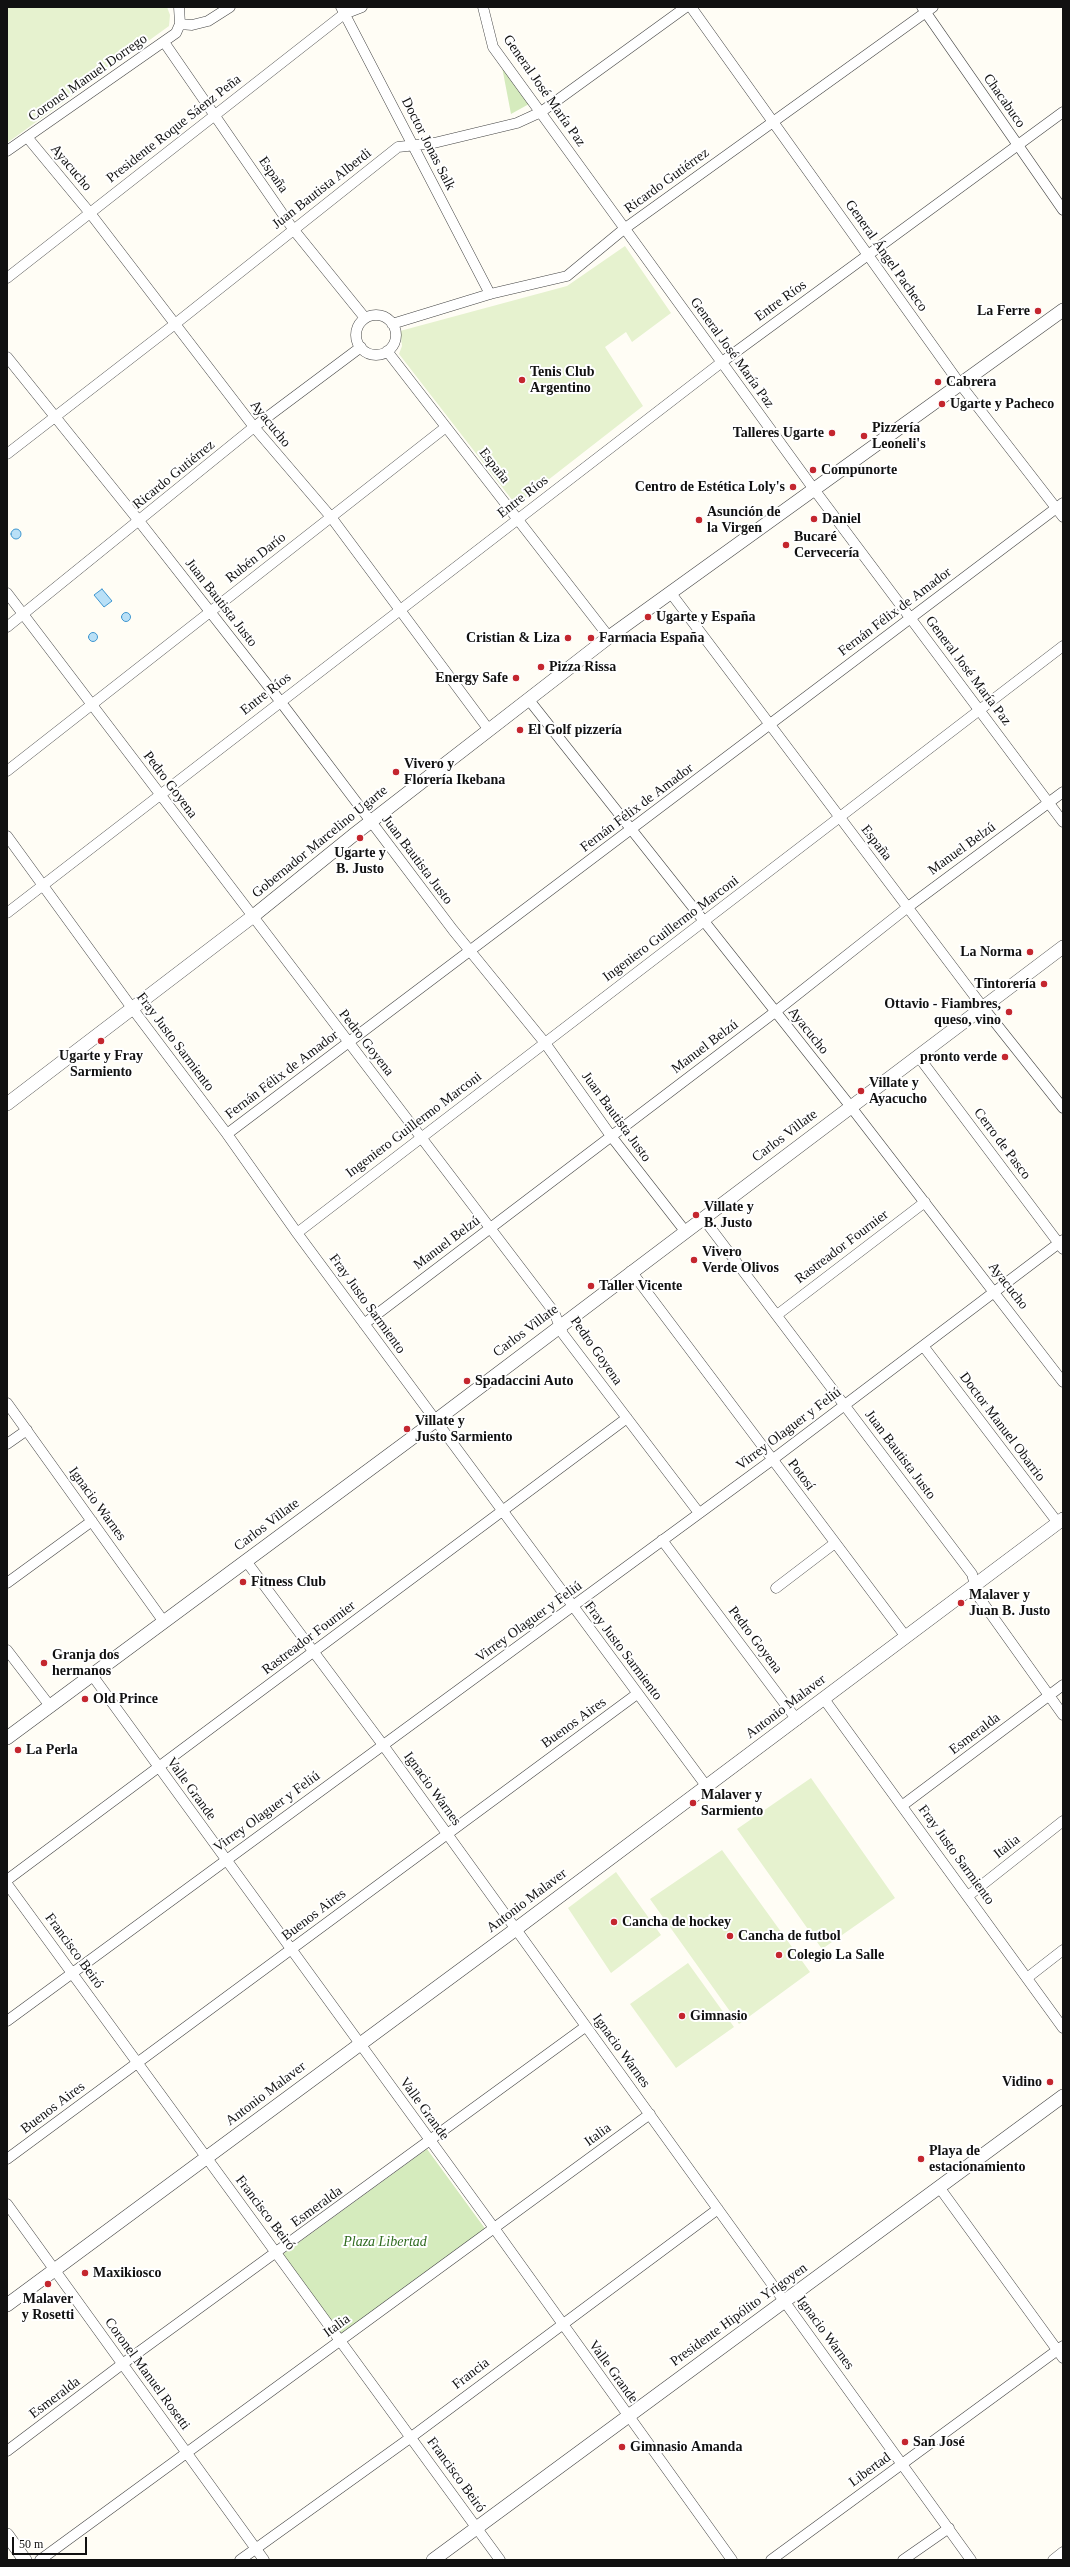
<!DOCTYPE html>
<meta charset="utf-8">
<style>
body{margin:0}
#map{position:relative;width:1070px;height:2567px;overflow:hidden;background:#fffdf5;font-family:"Times New Roman",serif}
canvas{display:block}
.frame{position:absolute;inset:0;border:8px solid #111;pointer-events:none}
.scale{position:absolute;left:12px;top:2537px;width:75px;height:18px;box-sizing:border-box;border:2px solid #111;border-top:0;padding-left:5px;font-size:12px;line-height:14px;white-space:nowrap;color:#111;-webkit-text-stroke:3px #fff;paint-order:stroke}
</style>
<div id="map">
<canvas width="1070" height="2567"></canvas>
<div class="frame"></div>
<div class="scale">50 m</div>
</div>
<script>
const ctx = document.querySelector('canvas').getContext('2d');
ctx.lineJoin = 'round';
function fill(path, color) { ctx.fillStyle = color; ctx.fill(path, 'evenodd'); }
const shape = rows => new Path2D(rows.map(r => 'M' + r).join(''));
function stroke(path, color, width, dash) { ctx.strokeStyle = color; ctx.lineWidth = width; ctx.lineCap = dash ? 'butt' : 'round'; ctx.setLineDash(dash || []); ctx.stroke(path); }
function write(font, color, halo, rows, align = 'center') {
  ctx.font = font + ' "Times New Roman",serif'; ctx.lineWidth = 4; ctx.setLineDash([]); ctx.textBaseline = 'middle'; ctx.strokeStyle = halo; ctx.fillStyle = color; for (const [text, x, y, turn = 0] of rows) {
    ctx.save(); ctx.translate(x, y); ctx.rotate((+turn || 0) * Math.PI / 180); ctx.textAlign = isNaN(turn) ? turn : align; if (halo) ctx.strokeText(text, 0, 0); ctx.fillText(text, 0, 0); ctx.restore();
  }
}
fill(shape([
 [502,67,529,104,511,114],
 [427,2149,486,2230,342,2335,283,2254]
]), '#d5ebbd');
fill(shape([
 [7,7,167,7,170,15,169,26,7,143],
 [625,246,671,313,632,342,626,332,605,347,643,406,516,505,399,354,402,346,400,331,567,286],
 [811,1778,895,1898,822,1949,737,1829],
 [722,1850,810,1972,739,2024,650,1899],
 [616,1872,661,1935,611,1973,568,1908],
 [688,1963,734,2027,676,2068,630,2004]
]), '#e6f2cf');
const water = shape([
 '11 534a5 5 0 1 1 10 0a5 5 0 1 1-10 0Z',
 [102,589,112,601,104,607,94,595,102,589],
 '121.5 617a4.5 4.5 0 1 1 9 0a4.5 4.5 0 1 1-9 0Z',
 '88.5 637a4.5 4.5 0 1 1 9 0a4.5 4.5 0 1 1-9 0Z'
]);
fill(water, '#b9e0f7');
stroke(water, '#3f96cf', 1);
const minor = shape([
 [341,7,490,294],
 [483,7,493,47,813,488,1063,822],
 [691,7,960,384,1063,517],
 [922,7,1063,210],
 [180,24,192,25,208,21,230,7],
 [164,42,293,229,365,318],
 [27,137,90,213,254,427,331,517,489,730],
 [7,151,176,33,180,24,179,7],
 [7,278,344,14,362,7],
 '356 335a20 20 0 1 1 40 0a20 20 0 1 1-40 0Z',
 [392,324,490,294,567,276,624,229,933,7],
 [387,351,609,637],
 [7,357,139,521,280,701,453,930,545,1043,611,1136,685,1231],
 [7,454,175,324,398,147,434,143,517,123,541,112,686,7],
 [670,592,982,1006,1063,1108],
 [7,593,554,1312,563,1334,699,1513],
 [7,627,254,427,361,347],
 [529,700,851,1107,1063,1382],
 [7,771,446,427],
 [7,836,132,1008,227,1134,297,1233,707,1787],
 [7,913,722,362,1063,112],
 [918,1056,1063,1249],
 [227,1134,1063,503],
 [703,1218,972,1574,978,1596,1063,1715],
 [297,1233,1063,646],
 [631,1271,906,1637],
 [777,1315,925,1202],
 [364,1324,775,1012,908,907,1063,792],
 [924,1347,1058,1523],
 [7,1403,164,1622],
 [7,1444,27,1430],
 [662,1540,797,1720],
 [246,1561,383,1745,971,2560],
 [7,1583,92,1521],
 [776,1588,835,1543],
 [7,1650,50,1706],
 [92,1675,494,2228,732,2560],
 [824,1699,1063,2028],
 [903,1805,1063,1685],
 [7,1880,627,1418],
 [7,1884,500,2560],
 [968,1896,1063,1821],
 [1027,1978,1063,1950],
 [7,2021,772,1460,1063,1240],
 [7,2159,637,1694],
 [939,2187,1063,2358],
 [7,2204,264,2560],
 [7,2451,121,2365,585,2027],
 [40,2560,650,2114],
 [240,2560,410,2438,718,2209],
 [771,2560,1063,2346],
 [903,2560,949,2528],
 [1053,2560,1063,2552]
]);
const tertiary = shape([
 [7,1104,252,917,356,833,609,637,1063,310],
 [7,1738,435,1421,1063,947],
 [7,2305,516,1929,1063,1519],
 [7,2535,25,2560],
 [433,2560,1063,2096]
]);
stroke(minor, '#444', 11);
stroke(tertiary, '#444', 14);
stroke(minor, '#fff', 10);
stroke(tertiary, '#fff', 13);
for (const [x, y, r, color] of [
 [1038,311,4,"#c4262e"],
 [522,380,4,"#c4262e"],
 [938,382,4,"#c4262e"],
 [942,404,4,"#c4262e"],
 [832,433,4,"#c4262e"],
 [864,436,4,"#c4262e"],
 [813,470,4,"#c4262e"],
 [793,487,4,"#c4262e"],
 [814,519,4,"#c4262e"],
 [699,520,4,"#c4262e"],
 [786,545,4,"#c4262e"],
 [648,617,4,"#c4262e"],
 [568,638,4,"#c4262e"],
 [591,638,4,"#c4262e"],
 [541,667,4,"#c4262e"],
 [516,678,4,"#c4262e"],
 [520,730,4,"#c4262e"],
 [396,772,4,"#c4262e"],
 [360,838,4,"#c4262e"],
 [1030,952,4,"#c4262e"],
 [1044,984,4,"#c4262e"],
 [1009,1012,4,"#c4262e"],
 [101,1041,4,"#c4262e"],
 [1005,1057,4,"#c4262e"],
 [861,1091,4,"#c4262e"],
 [696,1215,4,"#c4262e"],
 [694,1260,4,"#c4262e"],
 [591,1286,4,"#c4262e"],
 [467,1381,4,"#c4262e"],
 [407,1429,4,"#c4262e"],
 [243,1582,4,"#c4262e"],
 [961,1603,4,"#c4262e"],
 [44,1663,4,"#c4262e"],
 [85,1699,4,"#c4262e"],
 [18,1750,4,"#c4262e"],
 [693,1803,4,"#c4262e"],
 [614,1922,4,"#c4262e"],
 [730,1936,4,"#c4262e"],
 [779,1955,4,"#c4262e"],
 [682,2016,4,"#c4262e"],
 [1050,2082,4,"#c4262e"],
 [921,2159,4,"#c4262e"],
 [85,2273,4,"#c4262e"],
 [48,2284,4,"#c4262e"],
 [905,2442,4,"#c4262e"],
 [622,2447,4,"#c4262e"]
]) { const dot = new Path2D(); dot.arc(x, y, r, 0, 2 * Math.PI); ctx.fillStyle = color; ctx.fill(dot); stroke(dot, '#fff', 1.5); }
write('14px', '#111', '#fff', [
 ["Coronel Manuel Dorrego",88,78,-35],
 ["General José María Paz",544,91,55],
 ["Chacabuco",1004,101,55],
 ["Presidente Roque Sáenz Peña",174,129,-38],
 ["Doctor Jonas Salk",428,144,63],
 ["Ayacucho",71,168,50],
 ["España",273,175,55],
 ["Ricardo Gutiérrez",667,181,-36],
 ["Juan Bautista Alberdi",322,189,-38],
 ["General Ángel Pacheco",886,256,55],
 ["Entre Ríos",781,301,-36],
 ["General José María Paz",732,353,54],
 ["Ayacucho",270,424,51],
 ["España",494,466,52],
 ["Ricardo Gutiérrez",174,475,-39],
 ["Entre Ríos",523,497,-38],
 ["Rubén Darío",256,558,-38],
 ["Juan Bautista Justo",221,603,52],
 ["Fernán Félix de Amador",895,612,-37],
 ["General José María Paz",968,671,53],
 ["Entre Ríos",266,694,-38],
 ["Pedro Goyena",170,785,53],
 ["Fernán Félix de Amador",637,808,-37],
 ["Gobernador Marcelino Ugarte",320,842,-39],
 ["España",876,843,52],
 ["Manuel Belzú",962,849,-36],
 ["Juan Bautista Justo",417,860,53],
 ["Ingeniero Guillermo Marconi",671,929,-37],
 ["Ayacucho",808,1031,51],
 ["Fray Justo Sarmiento",175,1042,53],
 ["Pedro Goyena",366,1043,52],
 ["Manuel Belzú",705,1047,-37],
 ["Fernán Félix de Amador",282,1075,-37],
 ["Juan Bautista Justo",616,1117,54],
 ["Ingeniero Guillermo Marconi",414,1125,-37],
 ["Carlos Villate",785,1136,-37],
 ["Cerro de Pasco",1002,1144,53],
 ["Manuel Belzú",447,1243,-37],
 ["Rastreador Fournier",842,1247,-37],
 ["Ayacucho",1008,1286,52],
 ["Fray Justo Sarmiento",367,1304,54],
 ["Carlos Villate",526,1331,-37],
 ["Pedro Goyena",596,1351,55],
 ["Doctor Manuel Obarrio",1002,1427,53],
 ["Virrey Olaguer y Feliú",789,1429,-37],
 ["Juan Bautista Justo",900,1455,53],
 ["Potosí",801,1475,53],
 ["Ignacio Warnes",97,1504,54],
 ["Carlos Villate",267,1525,-37],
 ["Virrey Olaguer y Feliú",529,1622,-36],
 ["Rastreador Fournier",309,1638,-37],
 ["Pedro Goyena",755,1640,53],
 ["Fray Justo Sarmiento",623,1651,53],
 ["Antonio Malaver",786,1707,-37],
 ["Buenos Aires",574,1723,-36],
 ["Esmeralda",975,1734,-37],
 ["Valle Grande",191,1789,54],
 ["Ignacio Warnes",432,1789,54],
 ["Virrey Olaguer y Feliú",267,1812,-36],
 ["Italia",1007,1847,-38],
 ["Fray Justo Sarmiento",956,1855,54],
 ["Antonio Malaver",527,1901,-37],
 ["Buenos Aires",314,1915,-37],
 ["Francisco Beiró",74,1951,54],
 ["Ignacio Warnes",621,2051,54],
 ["Antonio Malaver",266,2094,-37],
 ["Buenos Aires",53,2108,-37],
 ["Valle Grande",424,2109,54],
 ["Italia",598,2135,-36],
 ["Esmeralda",317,2207,-36],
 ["Francisco Beiró",265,2213,53],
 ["Presidente Hipólito Yrigoyen",739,2315,-36],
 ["Italia",337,2326,-36],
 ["Ignacio Warnes",825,2333,54],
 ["Valle Grande",613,2372,54],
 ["Coronel Manuel Rosetti",147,2374,54],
 ["Francia",471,2374,-37],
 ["Esmeralda",55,2398,-37],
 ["Libertad",870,2470,-36],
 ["Francisco Beiró",456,2475,54]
]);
write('bold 14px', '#111', '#fff', [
 ["La Ferre",1030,311,"right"],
 ["Tenis Club",530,372],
 ["Argentino",530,388],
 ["Cabrera",946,382],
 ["Ugarte y Pacheco",950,404],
 ["Pizzería",872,428],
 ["Leoneli's",872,444],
 ["Talleres Ugarte",824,433,"right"],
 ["Compunorte",821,470],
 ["Centro de Estética Loly's",785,487,"right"],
 ["Asunción de",707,512],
 ["la Virgen",707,528],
 ["Daniel",822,519],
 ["Bucaré",794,537],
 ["Cervecería",794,553],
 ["Ugarte y España",656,617],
 ["Cristian & Liza",560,638,"right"],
 ["Farmacia España",599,638],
 ["Pizza Rissa",549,667],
 ["Energy Safe",508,678,"right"],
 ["El Golf pizzería",528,730],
 ["Vivero y",404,764],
 ["Florería Ikebana",404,780],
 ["Ugarte y",360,853,"center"],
 ["B. Justo",360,869,"center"],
 ["La Norma",1022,952,"right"],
 ["Tintorería",1036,984,"right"],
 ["Ottavio - Fiambres,",1001,1004,"right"],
 ["queso, vino",1001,1020,"right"],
 ["Ugarte y Fray",101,1056,"center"],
 ["Sarmiento",101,1072,"center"],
 ["pronto verde",997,1057,"right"],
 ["Villate y",869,1083],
 ["Ayacucho",869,1099],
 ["Villate y",704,1207],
 ["B. Justo",704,1223],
 ["Vivero",702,1252],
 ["Verde Olivos",702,1268],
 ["Taller Vicente",599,1286],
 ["Spadaccini Auto",475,1381],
 ["Villate y",415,1421],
 ["Justo Sarmiento",415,1437],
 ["Fitness Club",251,1582],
 ["Malaver y",969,1595],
 ["Juan B. Justo",969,1611],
 ["Granja dos",52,1655],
 ["hermanos",52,1671],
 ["Old Prince",93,1699],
 ["La Perla",26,1750],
 ["Malaver y",701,1795],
 ["Sarmiento",701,1811],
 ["Cancha de hockey",622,1922],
 ["Cancha de futbol",738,1936],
 ["Colegio La Salle",787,1955],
 ["Gimnasio",690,2016],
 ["Vidino",1042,2082,"right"],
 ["Playa de",929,2151],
 ["estacionamiento",929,2167],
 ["Maxikiosco",93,2273],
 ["Malaver",48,2299,"center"],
 ["y Rosetti",48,2315,"center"],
 ["San José",913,2442],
 ["Gimnasio Amanda",630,2447]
], 'left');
write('italic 14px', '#2f6b1f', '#fff', [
 ["Plaza Libertad",385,2242]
]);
</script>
